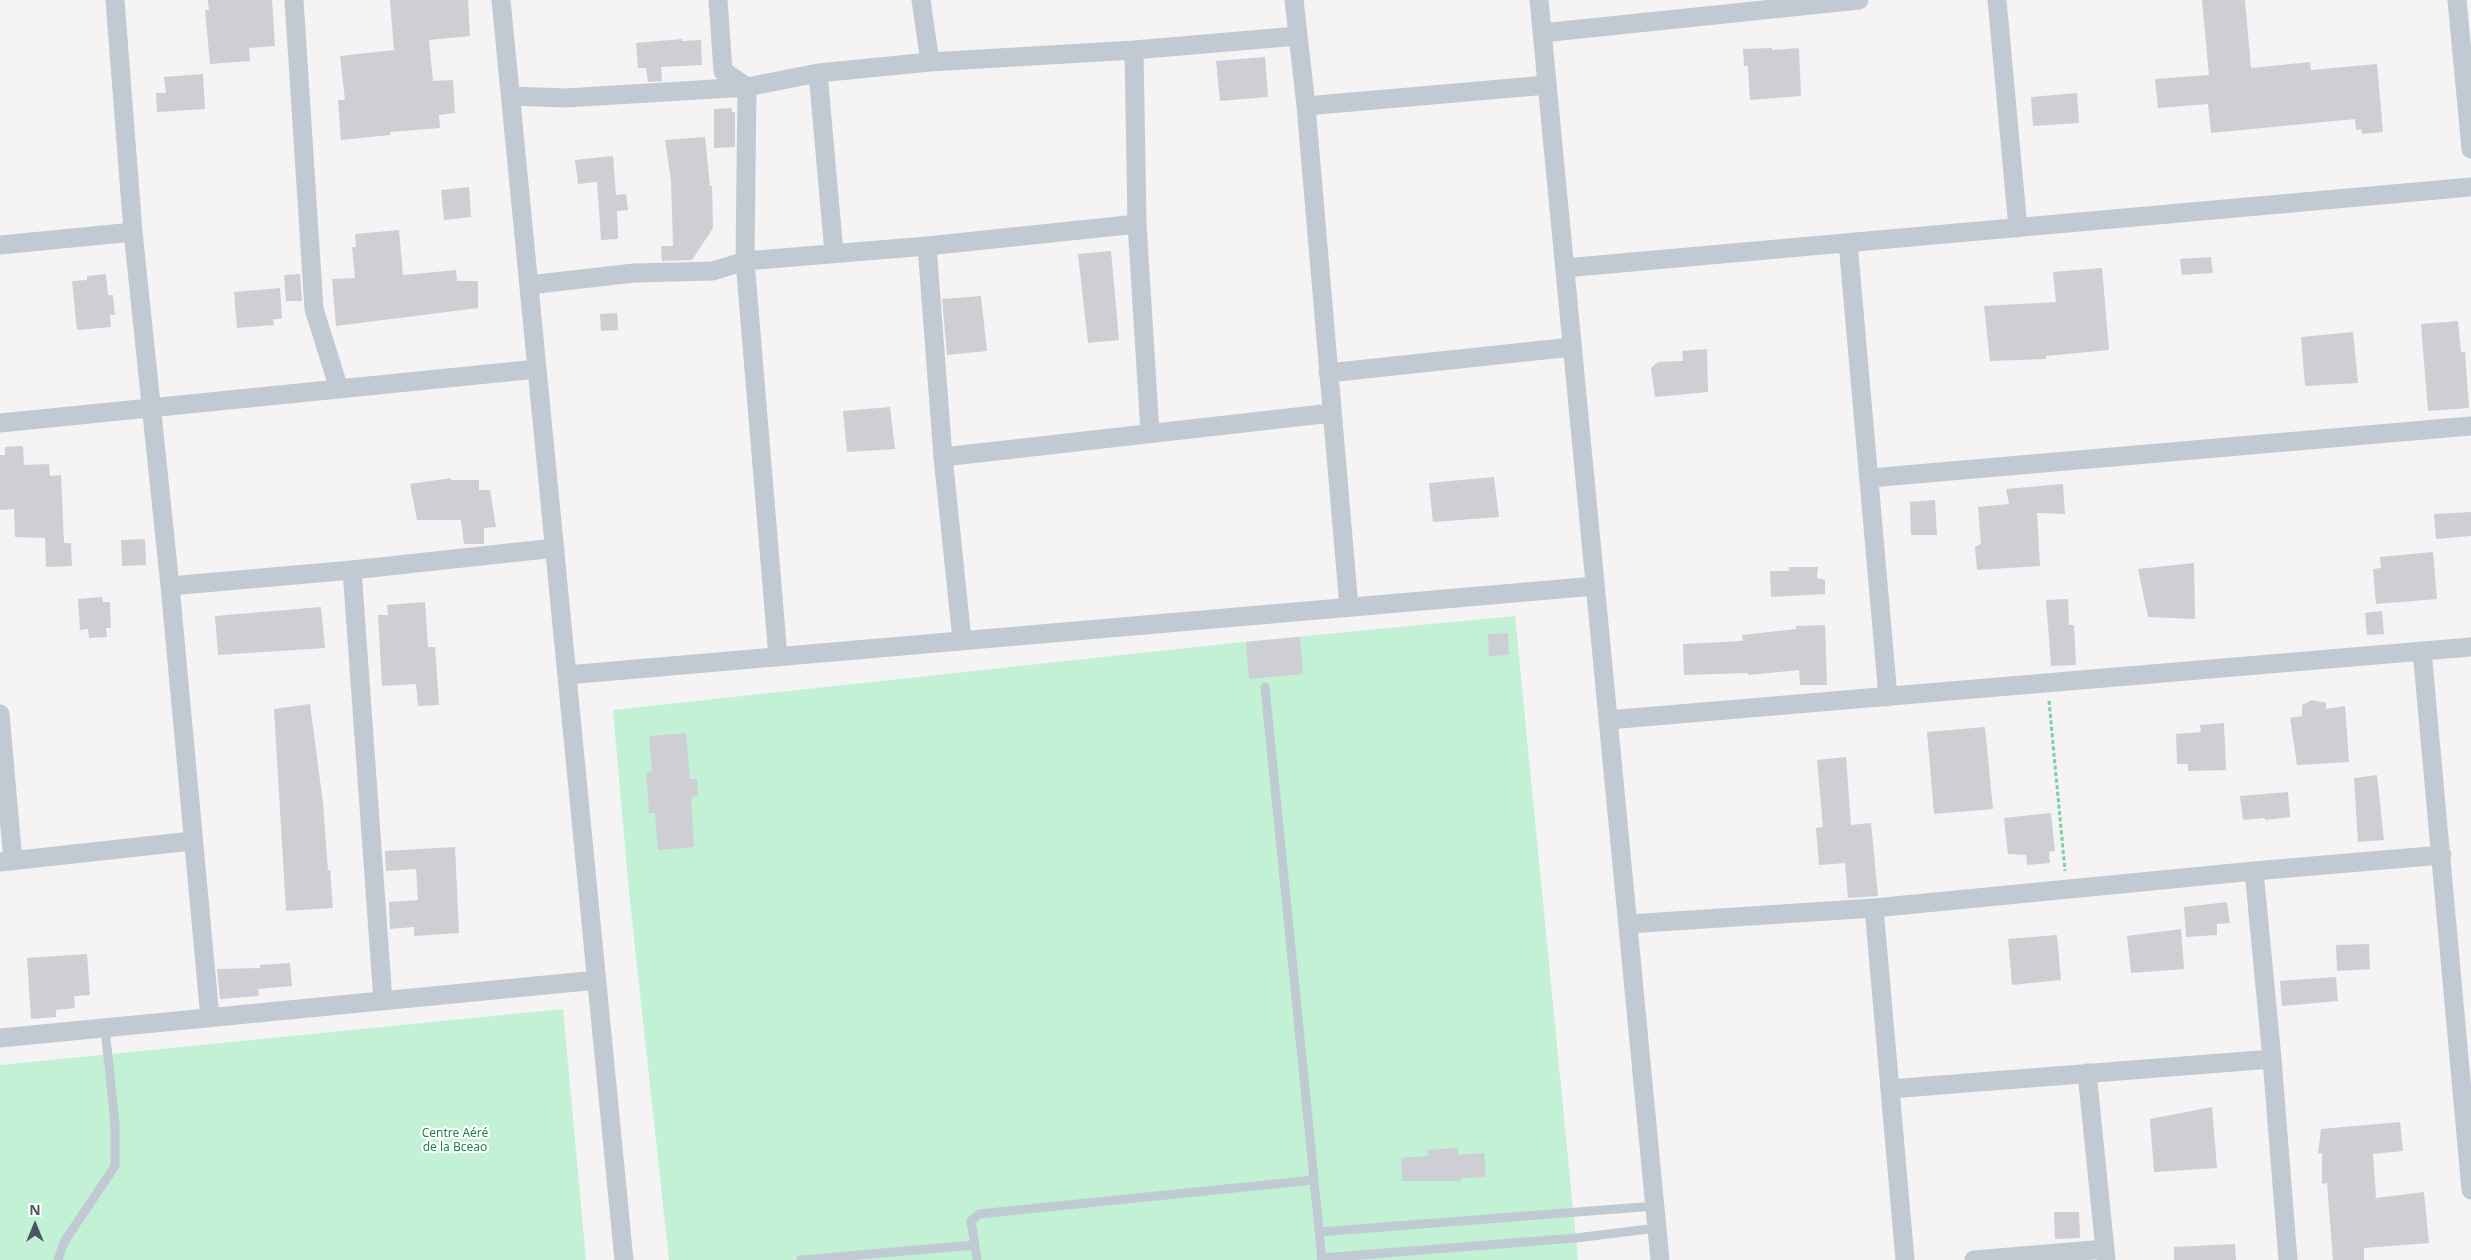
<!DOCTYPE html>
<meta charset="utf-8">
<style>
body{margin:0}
#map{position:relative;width:2471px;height:1260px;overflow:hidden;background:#f5f3f3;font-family:"Noto Sans",sans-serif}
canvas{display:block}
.north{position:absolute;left:10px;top:1200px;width:50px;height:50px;-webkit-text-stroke:4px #fff;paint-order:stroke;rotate:0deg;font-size:14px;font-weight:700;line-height:20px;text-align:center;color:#4a5661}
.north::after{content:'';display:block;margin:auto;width:18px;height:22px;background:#4a5661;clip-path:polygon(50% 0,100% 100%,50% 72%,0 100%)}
</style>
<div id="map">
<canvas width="2471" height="1260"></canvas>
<div class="north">N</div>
</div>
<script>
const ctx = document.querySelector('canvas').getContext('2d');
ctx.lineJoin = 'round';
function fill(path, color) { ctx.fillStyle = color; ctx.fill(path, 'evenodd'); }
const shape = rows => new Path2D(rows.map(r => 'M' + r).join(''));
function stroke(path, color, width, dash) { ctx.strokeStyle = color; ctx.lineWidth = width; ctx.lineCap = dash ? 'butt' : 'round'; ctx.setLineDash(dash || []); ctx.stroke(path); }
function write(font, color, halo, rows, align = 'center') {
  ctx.font = font + ' "Noto Sans",sans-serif'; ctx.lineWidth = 4.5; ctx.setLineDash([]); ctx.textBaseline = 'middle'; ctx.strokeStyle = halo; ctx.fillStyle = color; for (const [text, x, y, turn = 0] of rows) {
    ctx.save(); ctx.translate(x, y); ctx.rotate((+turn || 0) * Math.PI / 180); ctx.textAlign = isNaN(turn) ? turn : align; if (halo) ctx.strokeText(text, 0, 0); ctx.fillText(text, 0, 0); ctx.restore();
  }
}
fill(shape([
 [1515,616,1578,1260,669,1260,629,892,613,710,1242,642],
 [563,1009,586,1260,0,1260,0,1065]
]), '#c3f1d5');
fill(shape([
 [208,0,272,0,275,46,249,48,250,61,210,64,205,10,209,10],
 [390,0,468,0,470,36,429,40,433,81,453,80,455,113,439,115,440,128,390,132,390,135,341,140,338,100,345,100,340,56,394,50],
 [2202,0,2245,0,2251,68,2310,62,2311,70,2377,64,2383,132,2362,134,2361,129,2356,130,2355,119,2211,133,2208,104,2158,108,2155,79,2209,75],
 [682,39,682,41,701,40,702,65,661,67,662,81,648,82,646,68,638,68,636,43],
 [1772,48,1772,50,1799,48,1801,96,1750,100,1748,66,1744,66,1743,49],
 [1265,57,1268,97,1220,101,1216,61],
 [203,74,205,109,157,112,156,93,166,93,164,77],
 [2077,93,2079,123,2033,126,2031,97],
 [732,108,732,112,735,112,735,147,714,148,714,109],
 [705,137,710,186,712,186,713,228,692,260,662,261,661,246,673,246,671,181,665,140],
 [613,156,616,195,626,194,628,210,617,211,618,239,601,240,597,182,578,184,575,160],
 [469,187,471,217,444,220,441,190],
 [399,230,403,275,456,270,457,281,478,281,478,308,336,326,332,279,355,278,352,247,356,247,355,234],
 [1111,251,1119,340,1088,343,1078,254],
 [2211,257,2213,273,2182,275,2180,259],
 [2102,268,2109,350,2046,356,2046,359,1990,361,1984,306,2056,302,2053,272],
 [106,274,108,295,113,295,115,315,110,315,111,327,77,330,72,281,87,280,87,276],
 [300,274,302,301,286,301,284,275],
 [280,288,282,319,273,319,274,325,237,328,234,292],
 [981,296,987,351,947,355,942,299],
 [617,313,618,330,601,331,600,314],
 [2458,321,2461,352,2465,352,2469,408,2428,411,2421,324],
 [2353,332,2358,383,2305,386,2301,337],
 [1707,349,1708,392,1655,397,1651,368,1658,362,1683,361,1682,351],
 [890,407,895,449,847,452,843,411],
 [23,446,24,465,49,464,50,476,61,475,64,543,71,543,72,566,46,567,45,538,15,537,14,509,0,510,0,455,5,455,5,447],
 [1494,477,1499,517,1433,522,1429,483],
 [451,478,451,480,479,480,479,490,490,490,496,527,484,528,484,544,464,544,461,520,417,520,410,484],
 [2063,484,2065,514,2037,513,2040,566,1977,570,1975,547,1981,544,1978,507,2009,504,2006,489],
 [1935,500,1937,535,1911,535,1910,502],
 [2471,512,2471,536,2436,539,2434,514],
 [145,539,146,565,122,566,121,540],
 [2433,552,2437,599,2376,604,2373,569,2381,568,2380,557],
 [2194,563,2195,619,2148,617,2138,569],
 [1789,567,1818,567,1817,578,1825,580,1825,594,1771,597,1770,571,1789,571],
 [102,597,103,602,110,602,111,628,106,628,107,637,89,638,88,629,80,630,78,599],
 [2068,599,2069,625,2074,625,2076,665,2051,666,2046,600],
 [425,602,428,647,435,647,439,705,418,706,416,684,382,686,378,615,388,615,387,605],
 [321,607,325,648,218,655,215,616],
 [2382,611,2384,634,2367,635,2365,613],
 [1825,625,1827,685,1800,685,1799,670,1748,675,1748,673,1684,675,1683,644,1743,641,1742,635,1796,629,1796,626],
 [1508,633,1509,655,1489,656,1488,634],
 [1300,637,1303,674,1249,679,1246,642],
 [2312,700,2326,703,2326,709,2345,706,2349,762,2297,765,2290,718,2302,716,2302,705],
 [310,704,323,803,328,870,330,870,333,908,286,911,274,709],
 [2224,723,2226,770,2188,771,2188,764,2177,764,2176,734,2201,732,2200,725],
 [1985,727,1993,809,1934,814,1927,732],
 [686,733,690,779,697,779,698,796,691,797,694,847,658,850,655,813,649,813,646,773,652,772,649,736],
 [1846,757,1851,825,1871,823,1878,896,1848,898,1845,863,1819,865,1816,828,1823,827,1817,760],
 [2377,775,2384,840,2358,842,2354,778],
 [2288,792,2290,817,2265,820,2265,818,2243,820,2240,796],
 [2051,813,2055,851,2049,852,2050,863,2027,865,2026,855,2008,854,2004,818],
 [455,847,459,933,414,936,414,927,390,929,389,902,418,900,416,869,386,871,385,851],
 [2227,902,2230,923,2217,924,2217,935,2186,937,2184,907],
 [2181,929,2184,969,2131,973,2127,936],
 [2057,935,2061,980,2012,985,2008,939],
 [2369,944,2370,969,2337,971,2336,945],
 [87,954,90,995,74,996,75,1008,56,1010,56,1017,31,1019,27,958],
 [290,963,292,986,258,989,259,996,220,999,217,969,260,968,260,965],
 [2336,977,2338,1001,2282,1006,2280,981],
 [2212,1107,2217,1168,2154,1172,2150,1119],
 [2400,1122,2403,1151,2373,1154,2376,1198,2424,1192,2429,1243,2364,1248,2364,1260,2333,1260,2327,1183,2322,1184,2322,1153,2318,1154,2321,1129],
 [1458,1148,1458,1155,1484,1153,1486,1177,1461,1178,1461,1181,1402,1181,1401,1158,1428,1156,1427,1150],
 [2054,1212,2079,1212,2080,1238,2055,1239],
 [2235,1244,2236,1260,2174,1260,2174,1247]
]), '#cdcfd5');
stroke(shape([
 [2049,701,2065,871]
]), '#7ad0a6', 3, [4, 2.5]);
stroke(shape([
 [1265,687,1322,1260],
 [1319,1232,1655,1206],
 [1321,1258,1576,1238,1657,1228],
 [58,1260,64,1242,115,1166,115,1124,105,1028],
 [801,1260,975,1245],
 [977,1260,971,1221,979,1214,1314,1180]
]), '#c1cad2', 9);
stroke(shape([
 [115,0,133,232,170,586,210,1018],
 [294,0,314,309,339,389],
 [501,0,624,1260],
 [718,0,723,71,747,87,745,261,778,657],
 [921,0,930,62],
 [1294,0,1306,106,1349,607],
 [1539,0,1660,1260],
 [1997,0,2018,228],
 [2457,0,2471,149],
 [1542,33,1859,0],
 [1134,50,1137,224,1150,433],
 [818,73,834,253],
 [511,96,566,98,747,87,818,73,930,62,1134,50,1298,36],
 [1306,106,1547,85],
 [1848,243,1888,697],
 [0,245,133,232],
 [927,246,943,457,962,640],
 [1565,268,2471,187],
 [529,285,634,273,713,271,745,261,927,246,1137,224],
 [1328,373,1572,347],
 [0,423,537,369],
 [943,457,1332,413],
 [1870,478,2471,426],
 [352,570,383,1001],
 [170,586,352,570,555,548],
 [2422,651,2471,1190],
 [567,675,1595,586],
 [0,714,13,861],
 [1608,720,2471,647],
 [0,862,192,841],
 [2254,871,2272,1059,2288,1260],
 [1874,908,1905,1260],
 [1628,924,1874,908,2254,871,2442,855],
 [0,1038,597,980],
 [2087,1073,2106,1260],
 [1890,1089,2272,1059],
 [1974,1260,2105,1249]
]), '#c1cad2', 19);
write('12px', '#17864f', '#fff', [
 ["Centre Aéré",455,1134],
 ["de la Bceao",455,1148]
]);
</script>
